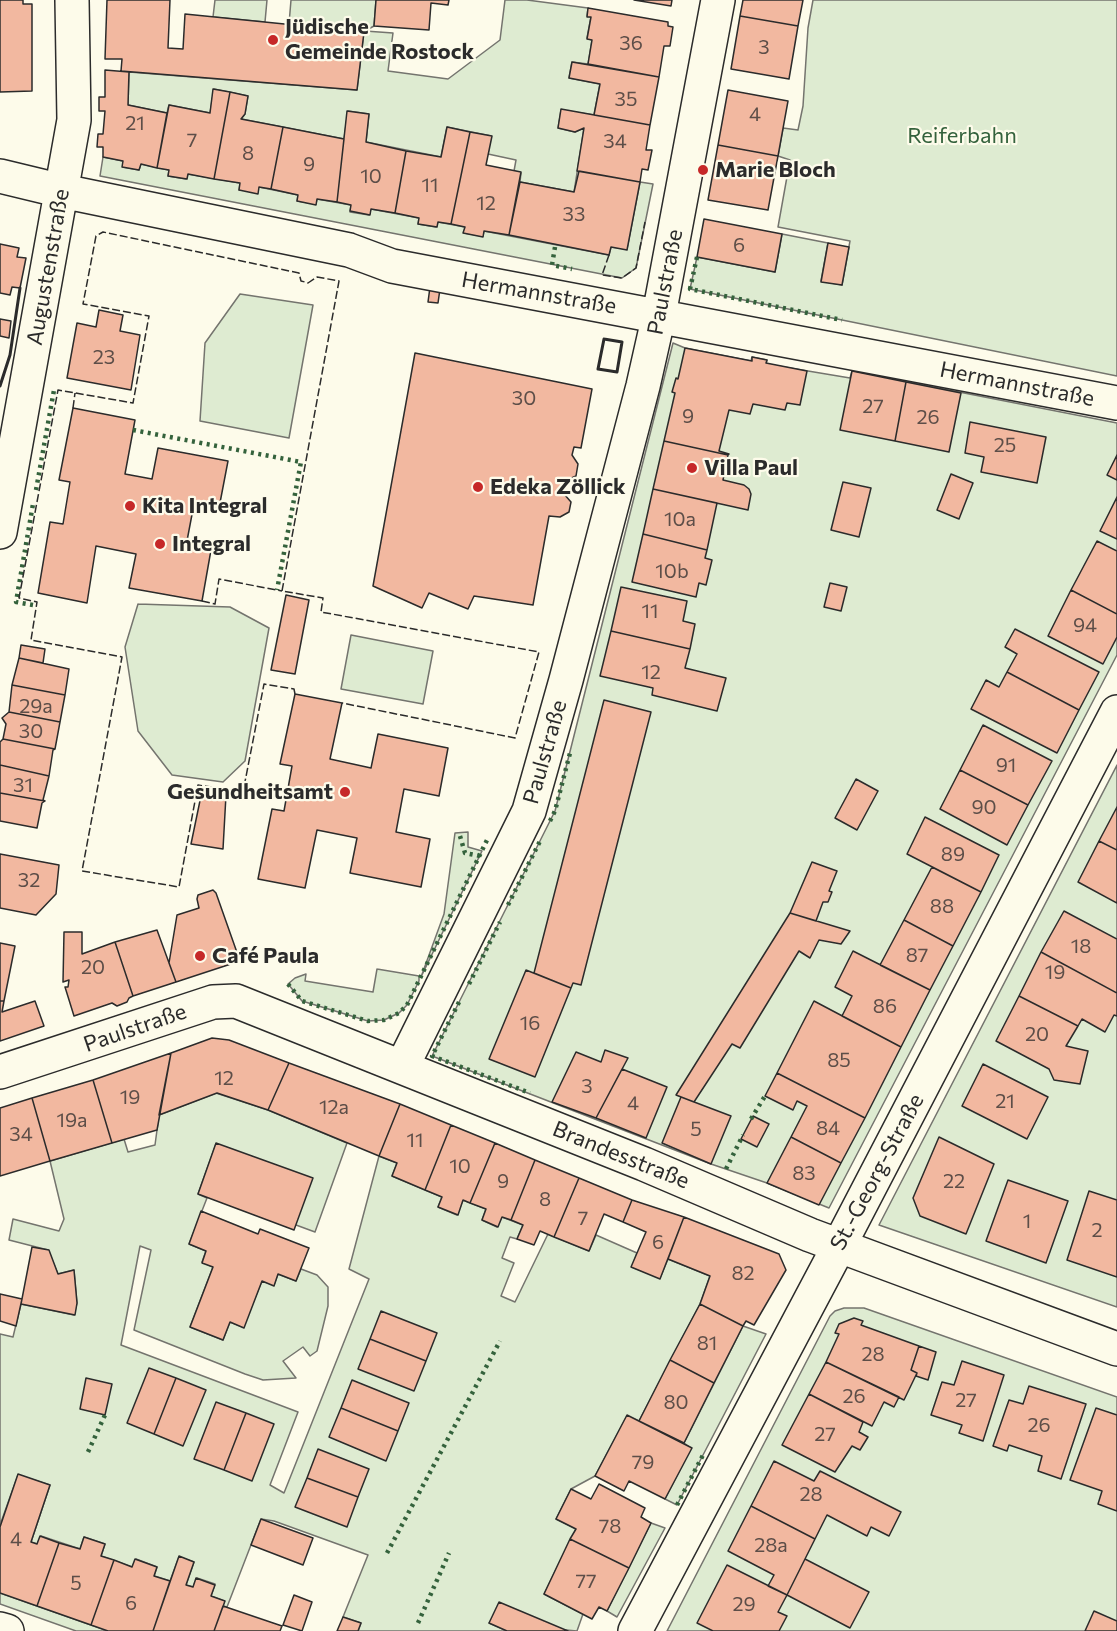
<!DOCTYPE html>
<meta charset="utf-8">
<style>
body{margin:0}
canvas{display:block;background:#fdfbea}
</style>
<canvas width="1117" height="1631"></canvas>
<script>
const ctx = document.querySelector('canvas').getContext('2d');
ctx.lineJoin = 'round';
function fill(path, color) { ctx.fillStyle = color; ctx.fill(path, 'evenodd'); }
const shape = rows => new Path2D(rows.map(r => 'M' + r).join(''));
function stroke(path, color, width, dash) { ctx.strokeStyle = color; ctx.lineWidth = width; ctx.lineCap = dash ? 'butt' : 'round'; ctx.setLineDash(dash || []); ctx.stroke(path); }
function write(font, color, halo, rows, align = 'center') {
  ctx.font = font + ' Commissioner,sans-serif'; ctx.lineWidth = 4.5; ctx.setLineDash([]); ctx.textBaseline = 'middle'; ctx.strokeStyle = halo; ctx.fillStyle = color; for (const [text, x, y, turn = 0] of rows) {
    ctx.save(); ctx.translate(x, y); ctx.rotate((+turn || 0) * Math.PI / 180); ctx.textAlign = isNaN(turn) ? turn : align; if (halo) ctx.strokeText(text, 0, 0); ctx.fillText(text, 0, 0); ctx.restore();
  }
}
const green = shape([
 [215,0,267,0,265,22,213,17,215,0],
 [291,0,376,0,374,26,365,31,393,33,388,71,448,79,500,40,505,0,527,0,588,8,587,16,591,17,587,38,592,40,588,64,572,62,569,78,600,84,594,115,561,110,558,128,575,132,584,128,574,192,520,182,521,173,514,171,516,160,488,154,491,136,447,127,441,157,366,142,369,114,348,111,344,139,241,119,245,114,248,96,214,89,210,113,169,105,167,113,128,105,129,72,357,90,364,32,289,24,291,0],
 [813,0,1117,0,1117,376,690,289,697,257,775,272,782,234,828,243,821,281,842,285,850,241,778,227,790,160,778,156,783,128,798,130,803,106,808,28,813,0],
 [103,157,123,161,123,167,139,170,141,164,169,170,168,176,186,179,188,174,240,183,239,190,259,187,298,195,297,201,316,204,317,199,351,205,350,212,369,215,371,209,419,218,418,224,436,227,438,222,465,227,464,233,483,236,484,231,609,255,611,247,627,249,640,182,653,184,636,268,622,278,100,176,103,157],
 [240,294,313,305,289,438,200,421,205,343,240,294],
 [673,343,685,348,751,361,752,357,767,360,766,364,850,378,852,371,1117,423,1117,655,829,1208,767,1183,711,1164,432,1056,555,811,673,343],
 [138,604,230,607,269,628,245,761,223,782,172,775,138,731,125,647,138,604],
 [351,635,433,651,423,704,341,689,351,635],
 [1117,765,1117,1307,879,1225,1117,765],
 [468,832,468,847,482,851,421,977,444,914,455,833,468,832],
 [377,969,419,976,419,981,407,1005,399,1013,384,1020,368,1021,302,1001,288,984,295,978,306,974,305,981,373,992,377,969],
 [216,1093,268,1110,347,1143,315,1232,296,1225,216,1144,198,1194,207,1198,189,1244,206,1251,202,1262,213,1267,190,1327,223,1340,230,1322,243,1327,262,1281,274,1285,278,1274,296,1281,301,1269,317,1275,328,1287,328,1306,317,1351,310,1356,303,1347,283,1361,296,1378,263,1380,245,1374,134,1330,151,1250,140,1246,121,1345,298,1412,270,1485,284,1493,369,1279,349,1269,379,1156,397,1163,392,1176,442,1197,438,1207,457,1215,463,1200,486,1209,482,1220,497,1227,502,1217,523,1225,517,1239,510,1237,502,1258,514,1263,501,1296,515,1302,548,1234,589,1251,596,1235,637,1253,632,1267,660,1278,668,1259,710,1276,700,1304,639,1421,627,1416,595,1476,571,1489,556,1519,576,1529,544,1594,583,1614,577,1631,489,1623,507,1631,358,1631,361,1623,343,1617,368,1555,274,1521,261,1519,227,1607,223,1606,224,1601,211,1596,215,1584,197,1578,193,1587,186,1585,194,1562,179,1557,170,1581,154,1576,157,1567,136,1559,132,1567,101,1556,105,1544,84,1537,80,1549,41,1536,37,1544,31,1542,50,1485,18,1475,0,1525,0,1334,13,1337,21,1304,74,1315,77,1303,74,1270,58,1274,48,1250,9,1240,13,1219,59,1231,64,1219,50,1161,124,1139,128,1152,155,1145,159,1115,216,1093],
 [844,1308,864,1308,1117,1397,1117,1631,667,1631,830,1316,835,1311,844,1308],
 [743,1326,766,1334,677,1505,665,1499,691,1448,684,1443,743,1326],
 [651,1523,665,1528,617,1617,607,1611,651,1523],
 [0,1593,37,1606,108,1631,76,1631,0,1604,0,1593]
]);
fill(green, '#deebd1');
stroke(green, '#74746e', 1.5);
const building = shape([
 [0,0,23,0,23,4,32,4,32,91,0,92,0,0],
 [107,0,170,0,168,48,183,49,185,14,364,32,357,90,121,71,122,59,105,59,107,0],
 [376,0,449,0,448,5,431,3,429,30,374,26,376,0],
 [634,0,672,0,671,6,634,0],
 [743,0,803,0,798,26,740,16,743,0],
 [588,8,668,22,668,26,673,27,670,46,664,46,659,77,588,64,592,40,587,39,591,17,587,17,588,8],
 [740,16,798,26,789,79,731,69,740,16],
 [572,62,659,77,650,125,594,115,600,84,569,78,572,62],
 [105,70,129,72,128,105,167,113,157,168,141,164,139,170,122,167,123,161,103,157,103,147,97,147,98,134,103,134,105,111,99,111,99,97,105,97,105,70],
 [213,89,230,92,214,179,188,174,187,179,168,176,169,170,157,168,169,105,210,113,213,89],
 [728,90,788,101,778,156,718,145,728,90],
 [230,92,248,96,245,114,241,119,283,127,271,189,259,187,258,194,239,190,240,183,214,179,230,92],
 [561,109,650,125,646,150,652,150,648,170,642,169,640,182,577,171,584,128,575,132,558,128,561,109],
 [347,111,369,114,366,142,406,151,395,213,371,209,370,215,350,211,351,205,337,202,347,111],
 [283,127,344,139,337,202,317,199,316,205,297,201,298,195,271,189,283,127],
 [447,127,470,132,451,224,438,222,437,227,418,224,419,218,395,213,406,151,441,157,447,127],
 [470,132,492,136,486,165,521,172,509,235,484,231,483,237,463,233,465,227,451,224,470,132],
 [718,145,778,156,768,210,708,200,718,145],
 [579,171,640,182,627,250,611,247,609,255,509,235,520,182,574,192,579,171],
 [704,219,782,234,775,272,697,257,704,219],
 [828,243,849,247,842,285,821,282,828,243],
 [0,244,19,248,17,257,26,258,20,288,12,287,10,295,0,293,0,244],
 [430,287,440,289,438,303,428,302,430,287],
 [99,310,123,315,120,331,140,335,131,390,67,378,77,323,96,327,99,310],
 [0,319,11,321,9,338,0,336,0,319],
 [685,348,752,361,752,357,767,360,766,363,807,371,800,405,787,403,785,410,753,404,750,414,729,410,719,451,729,454,728,455,664,441,675,393,672,392,676,378,678,379,685,348],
 [415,353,592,389,581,448,574,447,572,455,578,464,576,476,567,480,564,494,571,502,569,512,560,517,549,516,533,605,474,596,468,609,429,593,422,608,373,586,415,353],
 [852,371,906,382,895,441,840,430,852,371],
 [906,382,961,393,949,452,895,441,906,382],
 [73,408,135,420,125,474,152,479,158,448,228,461,219,508,194,504,186,546,211,550,202,601,129,588,136,554,96,546,87,603,38,593,50,522,63,524,70,482,59,480,73,408],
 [970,422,1046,437,1037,483,981,472,984,457,965,453,970,422],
 [664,441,728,455,723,480,744,485,749,489,751,494,748,510,653,489,664,441],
 [1117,455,1117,480,1107,475,1117,455],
 [951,474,973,483,959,519,937,510,951,474],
 [843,482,871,488,859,537,831,530,843,482],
 [653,489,717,503,707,550,643,534,653,489],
 [1117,497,1117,539,1100,531,1117,497],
 [643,534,707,550,705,558,712,560,706,585,699,583,696,597,632,582,643,534],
 [1097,541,1117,551,1117,614,1071,590,1097,541],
 [830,583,847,587,841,611,824,607,830,583],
 [621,587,687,601,683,621,695,624,690,649,611,631,621,587],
 [1071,590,1117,614,1117,637,1103,664,1048,636,1071,590],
 [286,595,309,600,295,674,271,670,286,595],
 [1015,629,1099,672,1079,710,1007,672,1017,654,1005,647,1015,629],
 [611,631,690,649,685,668,726,678,717,711,652,695,653,688,600,676,611,631],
 [21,645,45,649,43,663,19,658,21,645],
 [19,658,69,669,65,695,12,685,19,658],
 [1007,672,1079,710,1057,753,971,709,986,680,999,687,1007,672],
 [12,685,65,695,60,722,9,712,12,685],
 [295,694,342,703,330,759,371,768,378,734,448,748,439,796,404,789,396,832,430,839,421,887,350,873,357,838,317,830,305,888,258,879,272,809,284,811,292,766,280,764,295,694],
 [604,700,651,712,581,985,573,983,571,988,534,973,604,700],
 [9,712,60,722,55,749,3,739,6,724,2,718,9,712],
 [983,725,1052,761,1028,805,960,770,983,725],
 [3,739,55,749,53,750,49,776,0,765,0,742,3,739],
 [0,765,49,776,43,800,45,801,0,793,0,765],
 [960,770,1028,805,1007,845,940,809,960,770],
 [856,779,878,791,857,830,835,818,856,779],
 [202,791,226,795,223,849,191,844,202,791],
 [0,793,45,801,42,803,37,828,0,821,0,793],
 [1117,807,1117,850,1099,841,1117,807],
 [925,817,999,855,981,892,907,854,925,817],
 [1099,841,1117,850,1117,903,1078,882,1099,841],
 [0,854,59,865,56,894,36,915,0,908,0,854],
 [812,862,837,871,829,891,832,892,828,902,823,902,816,921,790,913,812,862],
 [932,867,981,892,953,946,904,920,932,867],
 [213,890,216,893,240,961,176,982,169,963,177,915,199,908,197,899,198,895,213,890],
 [1064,911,1117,939,1117,993,1041,952,1064,911],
 [790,913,850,931,841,944,819,940,810,958,799,951,740,1048,732,1044,694,1102,676,1095,790,913],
 [904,920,953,946,930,990,880,965,904,920],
 [157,930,176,982,133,996,115,942,157,930],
 [64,932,82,932,82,954,115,942,133,996,129,998,127,1002,117,1006,112,1003,74,1016,65,987,68,987,69,980,63,982,64,932],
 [0,943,15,946,4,1001,0,1001,0,943],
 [853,951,930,990,901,1047,842,1016,852,996,835,987,853,951],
 [1041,952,1117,993,1117,1016,1114,1015,1105,1032,1082,1019,1078,1026,1019,996,1041,952],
 [526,970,571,988,535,1077,489,1059,526,970],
 [1019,996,1078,1026,1066,1046,1088,1051,1080,1084,1054,1080,1049,1069,996,1041,1019,996],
 [0,1001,4,1001,2,1012,35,1001,44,1026,0,1041,0,1001],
 [814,1001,901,1047,865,1118,777,1073,814,1001],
 [212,1038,229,1040,289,1063,268,1110,217,1093,159,1115,171,1053,212,1038],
 [605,1050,628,1058,596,1118,552,1102,576,1052,601,1062,605,1050],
 [171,1053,157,1130,112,1143,93,1080,171,1053],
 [289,1063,400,1104,379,1156,268,1110,289,1063],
 [983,1064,1048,1097,1027,1139,962,1106,983,1064],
 [622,1069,667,1087,646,1138,596,1118,622,1069],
 [777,1073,865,1118,841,1163,791,1137,807,1106,797,1101,793,1110,765,1096,777,1073],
 [93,1080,112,1143,50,1161,32,1098,93,1080],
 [681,1097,731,1116,711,1164,662,1143,681,1097],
 [32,1098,50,1161,0,1176,0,1108,32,1098],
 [400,1104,451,1125,425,1190,392,1176,397,1163,379,1156,400,1104],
 [753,1116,769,1124,757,1147,741,1139,753,1116],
 [451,1125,495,1143,470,1203,463,1200,458,1215,438,1207,442,1197,425,1190,451,1125],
 [791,1137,841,1163,819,1205,767,1183,791,1137],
 [939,1137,994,1164,966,1234,920,1216,913,1198,939,1137],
 [216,1143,313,1178,294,1230,198,1194,216,1143],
 [495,1143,535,1160,511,1220,502,1217,498,1227,482,1220,486,1209,470,1203,495,1143],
 [535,1160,579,1178,554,1237,540,1231,534,1245,517,1239,523,1225,511,1220,535,1160],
 [579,1178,632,1200,623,1222,604,1214,589,1251,554,1237,579,1178],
 [1008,1180,1068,1201,1046,1263,986,1241,1008,1180],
 [1089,1191,1117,1200,1117,1277,1067,1260,1089,1191],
 [632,1200,684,1217,660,1279,631,1267,646,1232,623,1222,632,1200],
 [201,1211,258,1234,260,1229,309,1248,296,1281,278,1274,274,1286,262,1281,244,1328,230,1322,223,1340,190,1327,213,1267,202,1263,206,1251,189,1244,201,1211],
 [684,1217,779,1254,786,1270,754,1325,746,1321,743,1326,700,1304,710,1276,668,1259,684,1217],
 [32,1247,49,1250,58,1274,74,1270,77,1303,75,1315,21,1304,32,1247],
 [0,1294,22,1299,16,1326,0,1321,0,1294],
 [700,1304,743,1326,714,1383,670,1360,700,1304],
 [381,1311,437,1333,426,1361,370,1339,381,1311],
 [854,1318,863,1321,861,1325,919,1346,911,1370,917,1373,904,1400,826,1362,839,1334,835,1333,839,1324,854,1318],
 [370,1339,426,1361,414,1391,358,1369,370,1339],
 [919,1346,936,1352,928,1380,916,1376,917,1373,911,1370,919,1346],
 [670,1360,714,1383,684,1443,639,1421,670,1360],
 [962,1361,1004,1375,983,1441,959,1433,962,1425,931,1415,942,1382,954,1385,962,1361],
 [826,1362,899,1397,894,1407,884,1402,872,1426,809,1394,826,1362],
 [149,1368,176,1378,154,1434,127,1423,149,1368],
 [86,1378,112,1384,105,1415,80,1409,86,1378],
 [176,1378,206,1390,183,1446,154,1434,176,1378],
 [352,1380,409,1403,398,1431,341,1408,352,1380],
 [1029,1386,1086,1404,1061,1479,1038,1471,1042,1456,1009,1445,1007,1451,993,1446,1009,1400,1023,1404,1029,1386],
 [809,1394,863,1422,859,1432,868,1437,860,1450,852,1446,835,1472,782,1445,809,1394],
 [216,1402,246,1413,224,1470,194,1459,216,1402],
 [341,1408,398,1431,386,1461,329,1437,341,1408],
 [1096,1408,1117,1415,1117,1511,1098,1504,1102,1491,1070,1480,1096,1408],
 [246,1413,274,1424,252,1481,224,1470,246,1413],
 [627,1415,692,1448,665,1499,629,1481,624,1491,595,1476,627,1415],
 [318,1449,369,1469,358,1497,307,1478,318,1449],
 [774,1461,814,1481,820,1471,901,1512,889,1536,871,1527,867,1536,827,1515,815,1539,751,1506,774,1461],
 [18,1474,50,1485,31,1542,37,1544,40,1536,59,1543,37,1606,0,1593,0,1527,18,1474],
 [307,1478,358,1497,347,1527,295,1507,307,1478],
 [599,1484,645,1508,641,1517,651,1523,629,1568,570,1539,576,1529,556,1519,571,1489,591,1499,599,1484],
 [751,1506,815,1539,787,1595,768,1586,774,1575,728,1551,751,1506],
 [261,1519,313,1538,303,1565,251,1545,261,1519],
 [84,1537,105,1544,101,1556,114,1560,91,1625,37,1606,59,1543,80,1549,84,1537],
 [570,1539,629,1568,607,1611,599,1607,592,1619,544,1594,570,1539],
 [179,1556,194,1562,186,1585,193,1587,196,1578,215,1585,211,1596,225,1601,214,1631,153,1631,179,1556],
 [135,1559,157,1567,154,1576,170,1581,153,1631,108,1631,91,1625,114,1560,132,1567,135,1559],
 [805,1559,869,1592,850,1628,787,1595,805,1559],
 [727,1565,787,1595,778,1612,787,1616,779,1631,713,1631,697,1623,727,1565],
 [294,1595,312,1602,302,1631,283,1625,294,1595],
 [499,1602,568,1631,507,1631,489,1623,499,1602],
 [223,1606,282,1626,280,1631,214,1631,223,1606],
 [1094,1611,1117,1621,1117,1631,1085,1631,1094,1611],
 [343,1617,361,1623,358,1631,337,1631,343,1617]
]);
fill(building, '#f2b8a0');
stroke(building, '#2b2b2b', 1.5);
const minor = shape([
 [0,176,62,191,349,250,392,266,1117,403],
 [0,532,74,120,72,0],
 [402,1067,529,811,566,680,643,386,659,315,718,0],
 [0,1072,213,1002,236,1001,644,1164,810,1235,1117,1349],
 [0,1629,7,1631],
 [635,1631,839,1246,1117,712]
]);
stroke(minor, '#2b2b2b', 36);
stroke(minor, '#fdfbea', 33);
stroke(shape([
 [555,247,552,265,572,269],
 [697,257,690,289,842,320],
 [133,430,301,462,277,590],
 [36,490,54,390],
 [33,605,16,602,33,504],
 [550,821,555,811,570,753],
 [460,836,465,853,480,856],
 [508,905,540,841],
 [288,984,302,1001,368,1021,384,1020,399,1013,407,1005,487,840],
 [469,984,500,922],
 [459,1002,432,1056,530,1093],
 [751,1119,765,1096],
 [726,1169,743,1135],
 [88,1452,105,1415],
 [677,1505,703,1455],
 [387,1553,500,1341],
 [418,1623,449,1553]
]), '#34623c', 4.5, [3, 4.5]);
stroke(shape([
 [609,255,602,275,622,278,636,268,645,222],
 [73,408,75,393],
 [202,601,215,604,219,579,282,591],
 [295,694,294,689,264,684,243,792,198,785,179,887,82,871,122,657,31,640,37,602,19,598,58,390,133,403,149,316,83,304,96,236,103,232,299,273,301,281,305,282,308,283,317,277,339,281,282,591,323,598,321,612,539,652,515,738,342,703]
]), '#2b2b2b', 1.5, [8, 3]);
stroke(shape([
 [604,339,622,342,617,372,598,369,604,339],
 [0,386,10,355,20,288]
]), '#2b2b2b', 3);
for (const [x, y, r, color] of [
 [273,40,6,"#c62828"],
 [703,170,6,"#c62828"],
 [692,468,6,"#c62828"],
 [478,487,6,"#c62828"],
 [130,506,6,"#c62828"],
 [160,544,6,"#c62828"],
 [345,792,6,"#c62828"],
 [200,956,6,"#c62828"]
]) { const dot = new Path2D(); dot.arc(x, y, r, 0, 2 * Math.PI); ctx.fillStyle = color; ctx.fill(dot); stroke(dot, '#fdfbea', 2); }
write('20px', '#5d4e48', null, [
 ["36",631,43],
 ["3",764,47],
 ["35",626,99],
 ["4",755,114],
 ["21",135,123],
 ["7",192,140],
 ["34",615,141],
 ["8",248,153],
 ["9",309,164],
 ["10",371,176],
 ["11",430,185],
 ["12",486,203],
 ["33",574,214],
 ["6",739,245],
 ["23",104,357],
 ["30",524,398],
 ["27",873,406],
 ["9",688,416],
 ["26",928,417],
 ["25",1005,445],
 ["10a",680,519],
 ["10b",672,571],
 ["11",650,611],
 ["94",1085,625],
 ["12",651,672],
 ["29a",36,706],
 ["30",31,731],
 ["91",1006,765],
 ["31",23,785],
 ["90",984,807],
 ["89",953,854],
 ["32",29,880],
 ["88",942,906],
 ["18",1081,946],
 ["87",917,955],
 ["20",93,967],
 ["19",1055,972],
 ["86",885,1006],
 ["16",530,1023],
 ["20",1037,1034],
 ["85",839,1060],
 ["12",224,1078],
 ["3",587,1086],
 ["19",130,1097],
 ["21",1005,1101],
 ["4",633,1103],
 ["12a",334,1107],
 ["19a",72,1120],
 ["84",828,1128],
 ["5",696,1129],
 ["34",21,1134],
 ["11",415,1140],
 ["10",460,1166],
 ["83",804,1173],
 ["9",503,1181],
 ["22",954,1181],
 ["8",545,1199],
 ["7",583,1218],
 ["1",1027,1221],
 ["2",1097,1230],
 ["6",658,1242],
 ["82",743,1273],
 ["81",707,1343],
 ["28",873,1354],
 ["26",854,1396],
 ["27",966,1400],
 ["80",676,1402],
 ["26",1039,1425],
 ["27",825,1434],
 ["79",643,1462],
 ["28",811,1494],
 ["78",610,1526],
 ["4",16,1539],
 ["28a",771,1545],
 ["77",586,1581],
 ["5",76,1583],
 ["6",131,1603],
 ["29",744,1604]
]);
write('bold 22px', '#2b2b2b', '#fdfbea', [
 ["Jüdische",285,27],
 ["Gemeinde Rostock",285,52],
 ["Marie Bloch",715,170],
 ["Villa Paul",704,468],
 ["Edeka Zöllick",490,487],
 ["Kita Integral",142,506],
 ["Integral",172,544],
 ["Gesundheitsamt",333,792,"right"],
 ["Café Paula",212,956]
], 'left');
write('22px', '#34623c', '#fdfbea', [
 ["Reiferbahn",962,136]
]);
write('22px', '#2b2b2b', '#fdfbea', [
 ["Augustenstraße",48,267,-80],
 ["Paulstraße",665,282,-79],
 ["Hermannstraße",539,293,10],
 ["Hermannstraße",1017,384,11],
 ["Paulstraße",545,752,-74],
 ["Paulstraße",135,1028,-19],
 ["Brandesstraße",621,1155,22],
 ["St.-Georg-Straße",877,1172,-62]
]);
</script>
